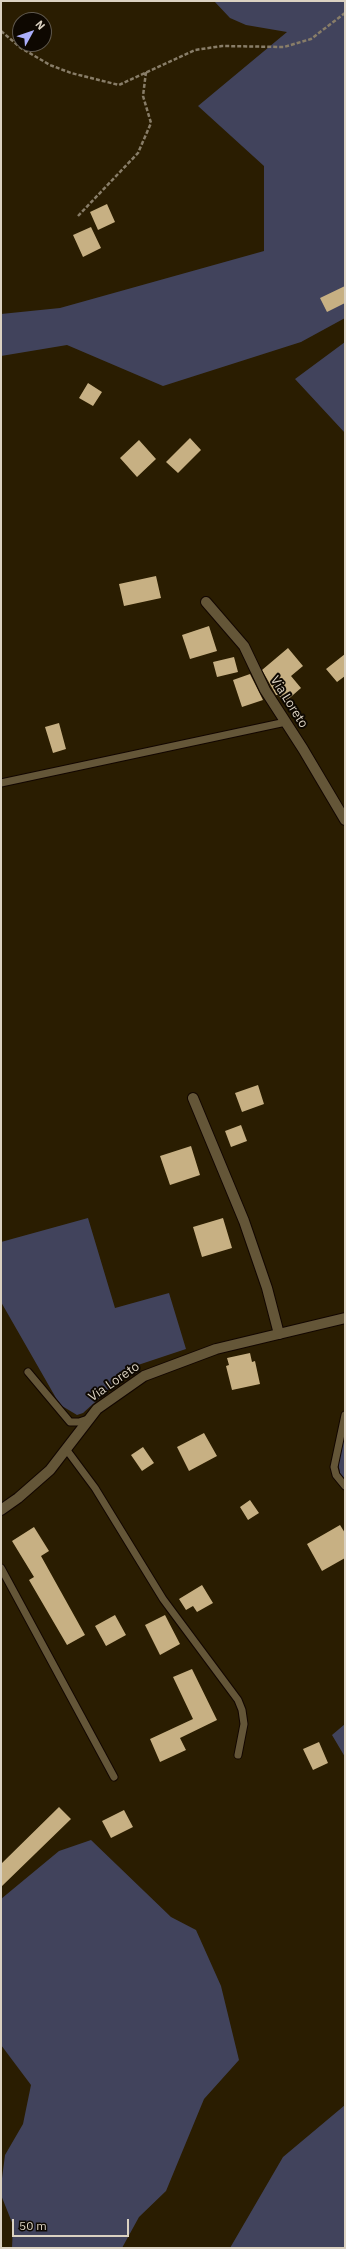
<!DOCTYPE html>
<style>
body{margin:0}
#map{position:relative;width:346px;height:2249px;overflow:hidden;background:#2a1d01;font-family:"IBM Plex Sans",sans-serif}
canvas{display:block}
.frame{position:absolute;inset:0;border:2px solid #dbd2c2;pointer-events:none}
.north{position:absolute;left:12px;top:12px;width:40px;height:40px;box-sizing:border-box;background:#0e0801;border:1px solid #60594e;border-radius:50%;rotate:50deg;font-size:11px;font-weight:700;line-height:16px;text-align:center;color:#dbd2c2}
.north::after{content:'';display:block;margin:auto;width:14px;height:18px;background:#acaffb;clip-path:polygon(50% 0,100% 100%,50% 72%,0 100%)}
.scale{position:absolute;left:12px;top:2219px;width:117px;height:18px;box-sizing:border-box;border:2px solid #dbd2c2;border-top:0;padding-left:5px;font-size:12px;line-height:14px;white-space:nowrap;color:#dbd2c2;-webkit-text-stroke:3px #0e0801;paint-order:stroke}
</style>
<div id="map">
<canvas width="346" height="2249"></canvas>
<div class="frame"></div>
<div class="north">N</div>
<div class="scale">50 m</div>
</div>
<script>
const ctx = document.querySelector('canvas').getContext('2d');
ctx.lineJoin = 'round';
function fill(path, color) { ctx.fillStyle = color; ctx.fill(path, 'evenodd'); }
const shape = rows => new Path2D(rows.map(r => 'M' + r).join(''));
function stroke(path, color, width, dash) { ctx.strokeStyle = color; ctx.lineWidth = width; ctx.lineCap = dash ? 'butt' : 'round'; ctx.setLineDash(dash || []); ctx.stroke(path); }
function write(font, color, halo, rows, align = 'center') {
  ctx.font = font + ' "IBM Plex Sans",sans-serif'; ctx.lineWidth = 4; ctx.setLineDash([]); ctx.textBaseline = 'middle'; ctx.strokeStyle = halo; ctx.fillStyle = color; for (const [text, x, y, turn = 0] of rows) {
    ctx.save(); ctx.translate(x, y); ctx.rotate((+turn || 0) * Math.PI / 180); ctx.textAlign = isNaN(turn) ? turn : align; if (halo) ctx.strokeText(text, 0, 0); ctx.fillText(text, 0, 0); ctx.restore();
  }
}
fill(shape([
 [214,1,345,1,345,318,301,342,163,386,67,345,1,356,1,314,60,308,264,251,264,166,198,106,287,32,246,25,230,18],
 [345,342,345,433,295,379],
 [88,1218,115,1308,169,1293,186,1349,135,1366,83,1413,77,1415,62,1406,56,1398,1,1302,1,1242],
 [345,1428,345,1480,340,1473,338,1462],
 [345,1724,345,1757,332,1735],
 [91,1840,171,1917,196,1930,221,1986,239,2060,204,2099,166,2191,139,2217,122,2248,12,2248,13,2225,1,2195,1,2186,5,2155,23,2124,31,2085,1,2045,1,1899,59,1851],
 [345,2105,345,2248,230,2248,283,2157]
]), '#41435c');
fill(shape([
 [107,204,115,222,98,230,90,212],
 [91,227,101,248,83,257,73,235],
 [345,286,345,303,327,312,320,298],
 [88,383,102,392,93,406,79,398],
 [190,438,201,450,178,473,166,462],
 [139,440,156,459,137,477,120,458],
 [156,576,161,598,124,606,119,584],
 [209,626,217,651,190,659,182,635],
 [288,648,303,666,291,676,301,688,285,702,278,695,276,695,262,670],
 [345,654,345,676,337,682,326,669],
 [234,657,238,672,217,677,213,662],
 [250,674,263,700,242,707,233,680],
 [59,723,66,749,53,753,45,727],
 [258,1085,264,1104,242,1112,235,1093],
 [241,1125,247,1141,231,1147,225,1131],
 [191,1146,200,1175,170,1185,160,1156],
 [223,1218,232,1248,202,1257,193,1227],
 [250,1353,252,1362,255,1361,260,1384,232,1390,226,1366,229,1365,227,1358],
 [204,1433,217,1456,189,1471,177,1447],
 [143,1447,154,1463,142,1471,131,1455],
 [250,1500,259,1513,248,1520,240,1507],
 [340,1525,345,1533,345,1558,322,1571,307,1544],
 [34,1527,49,1551,41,1556,85,1635,67,1645,29,1580,34,1577,12,1541],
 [202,1585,213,1603,197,1612,193,1606,186,1610,179,1599],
 [115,1615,126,1635,106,1646,95,1626],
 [165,1615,180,1644,160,1655,145,1625],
 [192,1669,217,1720,180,1738,186,1750,160,1762,150,1739,193,1719,173,1677],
 [319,1742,328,1763,313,1770,303,1749],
 [59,1807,71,1819,1,1887,1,1864],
 [124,1810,133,1827,111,1838,102,1821]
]), '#c7b083');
const lane = shape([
 [1,783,286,722],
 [28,1372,70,1422,79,1422,88,1419],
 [345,1415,334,1467,336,1475,345,1486],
 [66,1449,95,1488,163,1599,238,1700,242,1710,244,1724,238,1755],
 [1,1568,114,1777]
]);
const street = shape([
 [206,602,244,646,265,690,303,749,345,820],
 [193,1098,244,1221,267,1288,279,1334]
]);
const secondary = shape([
 [1,1510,18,1498,50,1470,97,1409,144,1376,216,1349,345,1318]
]);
stroke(lane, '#120600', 9);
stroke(street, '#120600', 12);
stroke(secondary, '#120600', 12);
stroke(shape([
 [1,31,21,48,50,65,71,73,119,85,195,50,222,46,284,47,311,39,345,13],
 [78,216,138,153,151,123,143,96,146,72]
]), '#887d68', 2.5, [4, 2]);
stroke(lane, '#645638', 7);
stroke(street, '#645638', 10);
stroke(secondary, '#645638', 10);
write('13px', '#dbd2c2', '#0e0801', [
 ["Via Loreto",289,702,58],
 ["Via Loreto",114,1382,-35]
]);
</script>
